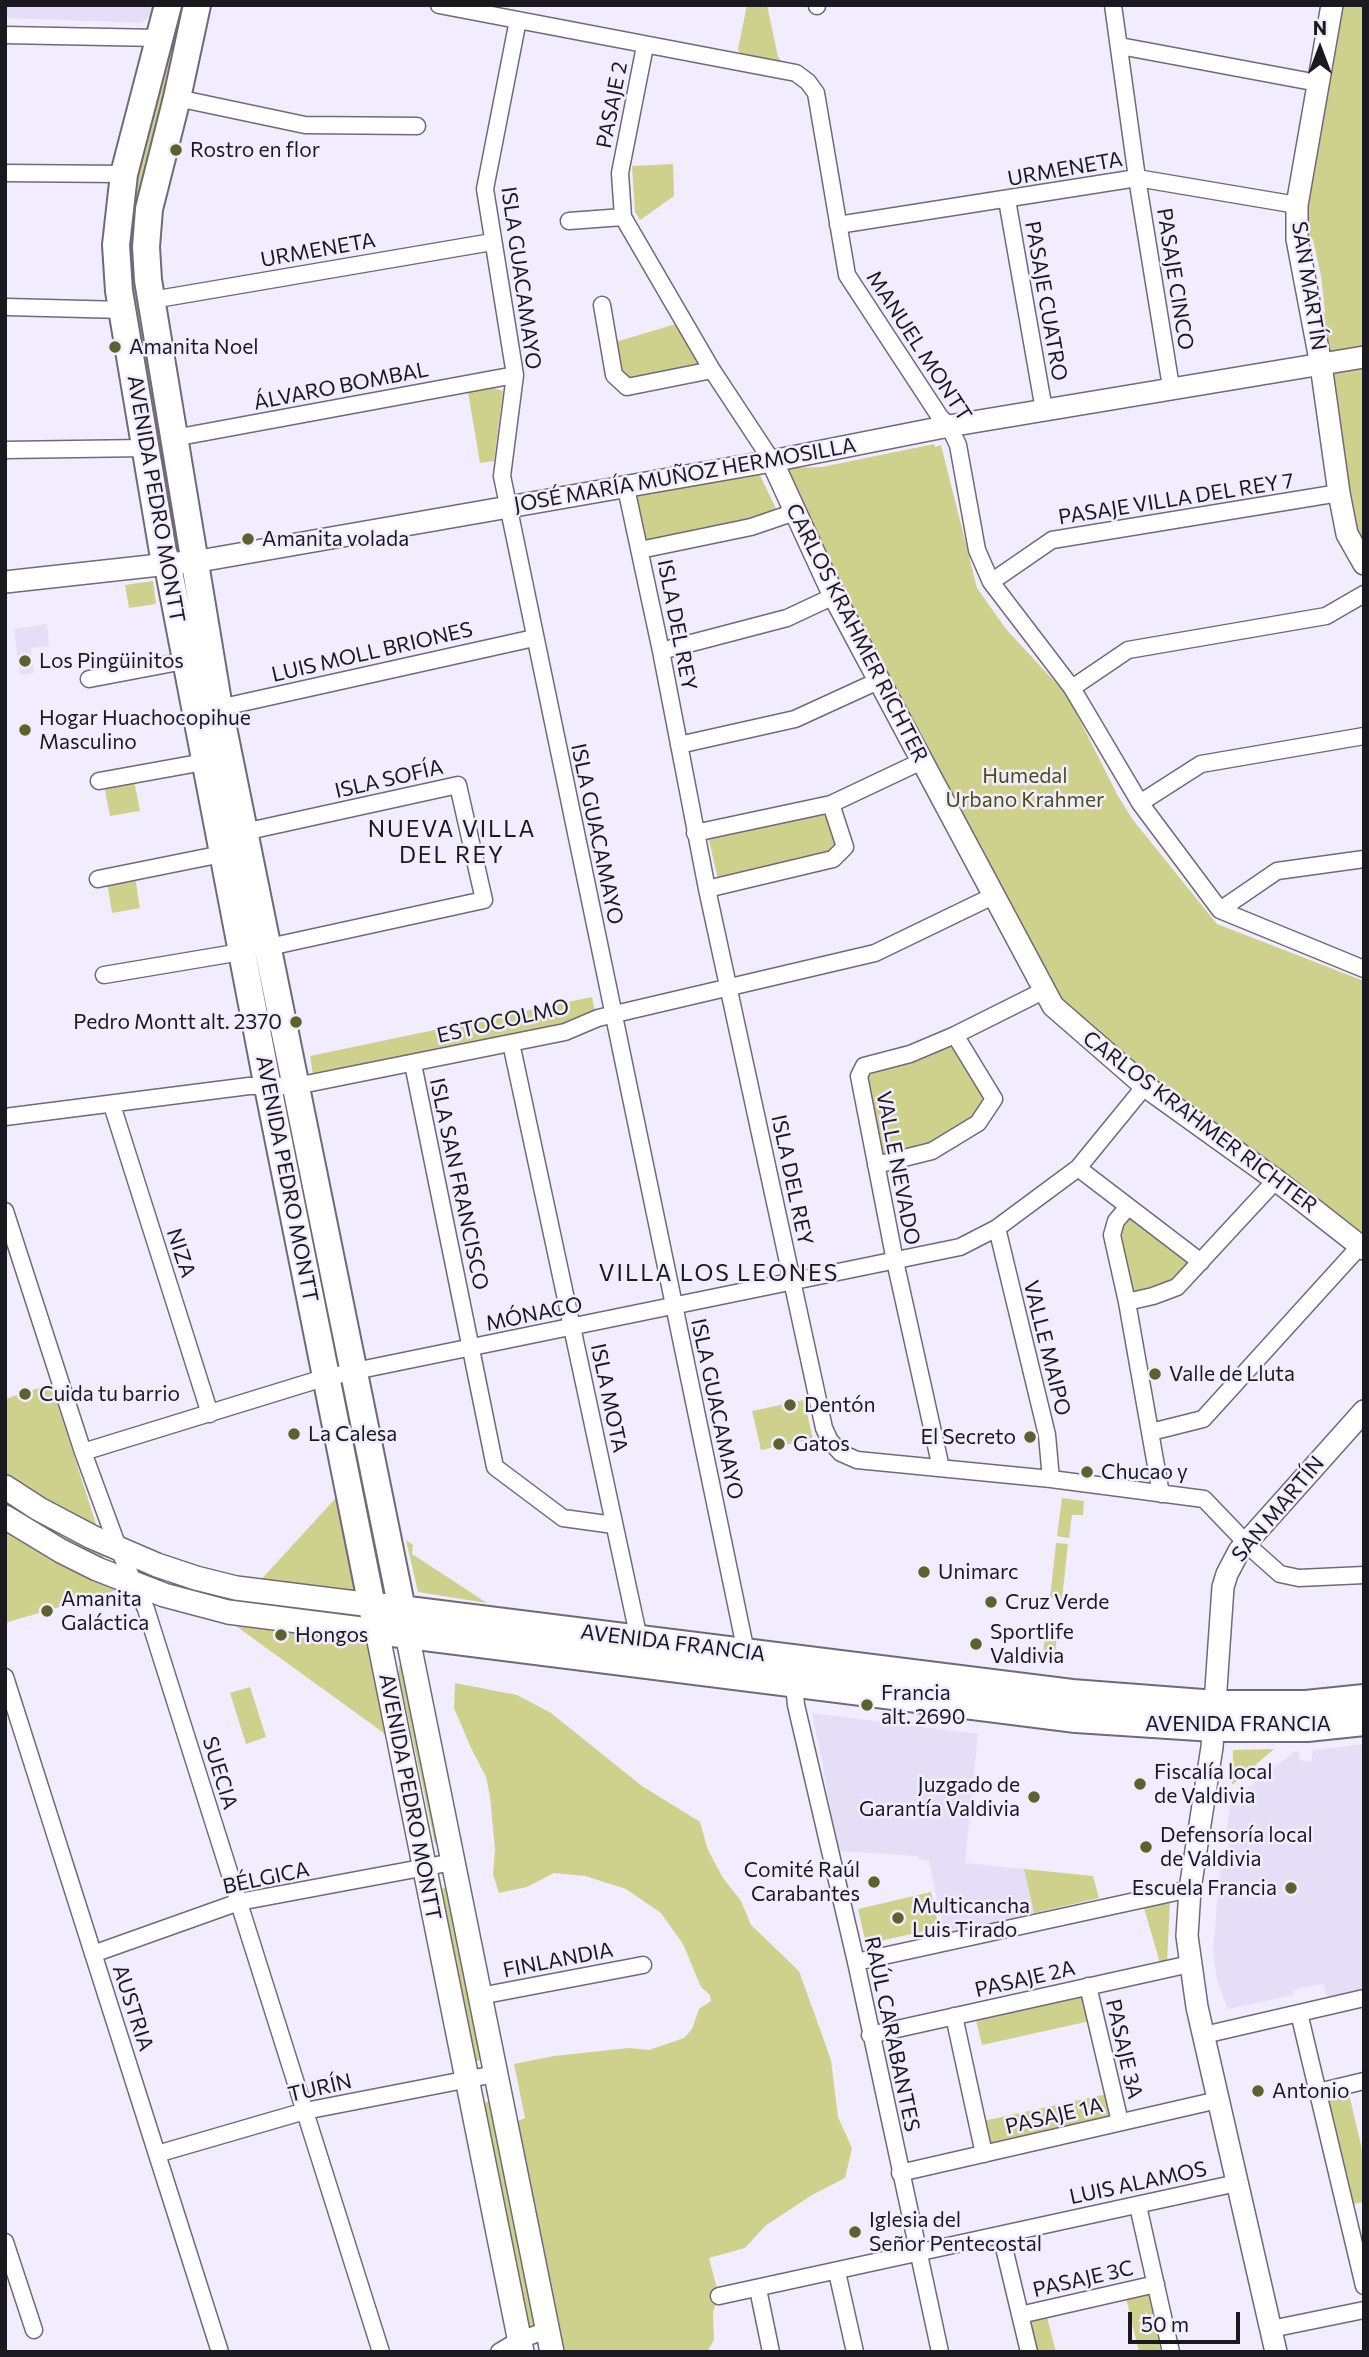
<!DOCTYPE html>
<meta charset="utf-8">
<style>
body{margin:0}
#map{position:relative;width:1369px;height:2357px;overflow:hidden;background:#f2edfe;font-family:Commissioner,sans-serif}
canvas{display:block}
.frame{position:absolute;inset:0;border:7px solid #1a191f;pointer-events:none}
.north{position:absolute;left:1285px;top:14px;width:70px;height:70px;-webkit-text-stroke:5px #f2edfe;paint-order:stroke;rotate:0deg;font-size:19px;font-weight:700;line-height:28px;text-align:center;color:#1a191f}
.north::after{content:'';display:block;margin:auto;width:24px;height:32px;background:#1a191f;clip-path:polygon(50% 0,100% 100%,50% 72%,0 100%)}
.scale{position:absolute;left:1128px;top:2312px;width:112px;height:32px;box-sizing:border-box;border:4px solid #1a191f;border-top:0;padding-left:9px;font-size:21px;line-height:24px;white-space:nowrap;color:#1a191f;-webkit-text-stroke:5px #f2edfe;paint-order:stroke}
</style>
<div id="map">
<canvas width="1369" height="2357"></canvas>
<div class="frame"></div>
<div class="north">N</div>
<div class="scale">50 m</div>
</div>
<script>
const ctx = document.querySelector('canvas').getContext('2d');
ctx.lineJoin = 'round';
function fill(path, color) { ctx.fillStyle = color; ctx.fill(path, 'evenodd'); }
const shape = rows => new Path2D(rows.map(r => 'M' + r).join(''));
function stroke(path, color, width, dash) { ctx.strokeStyle = color; ctx.lineWidth = width; ctx.lineCap = dash ? 'butt' : 'round'; ctx.setLineDash(dash || []); ctx.stroke(path); }
function write(font, color, halo, rows, align = 'center') {
  ctx.font = font + ' Commissioner,sans-serif'; ctx.lineWidth = 5; ctx.setLineDash([]); ctx.textBaseline = 'middle'; ctx.strokeStyle = halo; ctx.fillStyle = color; for (const [text, x, y, turn = 0] of rows) {
    ctx.save(); ctx.translate(x, y); ctx.rotate((+turn || 0) * Math.PI / 180); ctx.textAlign = isNaN(turn) ? turn : align; if (halo) ctx.strokeText(text, 0, 0); ctx.fillText(text, 0, 0); ctx.restore();
  }
}
fill(shape([
 [5,5,154,5,151,16,141,23,5,18],
 [47,624,49,646,31,648,34,673,20,675,14,629],
 [812,1713,978,1734,965,1863,1024,1869,1034,1913,944,1934,929,1860,918,1859,918,1856,837,1851,822,1760],
 [1364,1744,1364,1988,1327,1997,1323,1984,1293,1990,1294,1995,1228,2009,1217,1981,1213,1952,1221,1857,1228,1858,1229,1837,1226,1837,1230,1802,1295,1751,1300,1752,1299,1760,1311,1762,1313,1750]
]), '#e6def7');
fill(shape([
 [179,5,189,5,143,191,173,507,168,507,128,284,125,223],
 [747,5,767,5,778,57,783,63,740,54,738,49],
 [1336,5,1364,5,1364,551,1358,539,1347,497,1328,340,1323,316,1325,312,1321,276,1313,240,1309,235,1308,181,1314,178],
 [673,164,674,196,640,220,635,212,632,166],
 [676,324,697,363,693,370,630,382,618,369,612,343],
 [491,387,503,391,494,461,480,463,468,392],
 [934,444,935,447,941,445,977,588,1006,629,1067,695,1118,796,1133,820,1217,924,1364,981,1364,1242,1149,1078,1056,1000,920,731,889,690,785,468,822,467],
 [750,472,760,475,778,513,645,542,635,500,640,494],
 [153,581,156,604,129,608,125,585],
 [134,780,140,811,110,816,104,785],
 [824,811,832,816,839,842,829,857,718,879,708,836],
 [135,877,140,908,112,913,107,882],
 [592,997,597,1022,313,1075,310,1056],
 [947,1044,958,1047,984,1096,982,1106,977,1114,934,1145,886,1156,879,1153,864,1082,873,1071],
 [1124,1218,1135,1218,1189,1258,1190,1266,1173,1285,1139,1295,1128,1290,1116,1233],
 [51,1384,96,1524,86,1530,5,1479,5,1399],
 [804,1400,813,1439,761,1450,752,1411],
 [344,1489,361,1589,345,1592,258,1583],
 [5,1498,36,1518,105,1555,103,1561,31,1524,5,1505],
 [1062,1498,1084,1501,1083,1515,1072,1515,1069,1538,1057,1536],
 [5,1521,124,1588,5,1623],
 [406,1540,413,1545,412,1554,487,1603,418,1592],
 [1056,1543,1068,1544,1062,1599,1050,1598],
 [1047,1623,1059,1624,1054,1660,1042,1659],
 [236,1626,367,1642,387,1736,381,1731],
 [399,1665,404,1666,442,1843,435,1844,399,1675],
 [455,1683,517,1695,551,1713,642,1786,700,1822,708,1850,723,1878,741,1901,751,1925,799,1971,831,2060,838,2117,852,2148,845,2178,812,2195,765,2226,745,2248,709,2258,719,2296,713,2312,714,2340,707,2352,553,2352,508,2125,525,2118,514,2064,554,2056,629,2048,649,2050,684,2038,692,2029,699,2009,711,2001,710,1995,701,1987,683,1944,661,1913,626,1889,585,1876,554,1873,527,1887,499,1893,493,1874,495,1850,490,1796,486,1777,471,1748,454,1708],
 [250,1687,266,1737,246,1744,230,1693],
 [1274,1749,1232,1785,1233,1750],
 [1024,1869,1093,1876,1099,1898,1034,1913],
 [448,1887,484,2059,476,2061,439,1889],
 [931,1892,939,1928,866,1944,858,1909],
 [1170,1901,1167,1962,1160,1963,1144,1908],
 [1083,1994,1090,2021,982,2045,976,2020],
 [1107,2094,1112,2118,988,2145,983,2121],
 [1349,2094,1364,2158,1364,2202,1353,2204,1328,2099],
 [494,2100,539,2323,530,2328,483,2103],
 [1148,2292,1161,2352,1139,2352,1126,2298],
 [1047,2317,1056,2352,1037,2352,1029,2322]
]), '#ced18c');
const minor = shape([
 [439,5,796,73,808,82,816,93,847,275,940,417,949,426,958,445,977,550,991,582,1072,688,1140,803,1220,910,1364,969],
 [817,5,817,6],
 [1113,5,1137,178,1171,387],
 [518,20,485,189,515,375,502,476,746,1652],
 [5,35,159,38],
 [645,46,620,173,623,217,712,370,772,461],
 [1120,46,1318,83],
 [177,98,305,125,417,126],
 [5,173,124,174],
 [1007,200,1044,410],
 [569,221,623,217],
 [838,225,1137,178,1297,205],
 [152,300,492,242],
 [602,305,614,375,627,387,712,370],
 [7,307,123,310],
 [174,438,515,375],
 [5,450,145,448],
 [626,488,661,651,707,889,824,1428,830,1441,841,1453,857,1460,1051,1479,1204,1499,1253,1550,1280,1574,1299,1578,1364,1575],
 [640,550,751,527,795,512],
 [991,582,1052,540,1339,493],
 [661,651,787,618,834,596],
 [89,679,184,661],
 [1072,688,1128,650,1326,616,1364,594],
 [219,708,534,638],
 [679,745,795,719,878,681],
 [99,781,204,762],
 [1140,803,1201,764,1364,736],
 [244,832,458,785,484,900,269,947],
 [695,833,831,804,922,761],
 [98,879,222,854],
 [707,889,833,859,845,847,831,804],
 [1220,910,1277,871,1364,859],
 [104,975,241,952],
 [511,1043,639,1639],
 [413,1064,495,1467,563,1518,614,1525],
 [112,1105,210,1414],
 [5,1117,249,1086,296,1086,565,1032,598,1018,875,953,993,896],
 [876,1165,932,1151,978,1123,994,1099,955,1035],
 [1078,1168,1201,1262],
 [1128,1207,1116,1221,1112,1235,1127,1302,1161,1494],
 [5,1211,83,1452,119,1550,146,1609,381,2352],
 [997,1228,1047,1435,1051,1479],
 [1127,1302,1153,1296,1177,1287,1276,1180],
 [1151,1432,1203,1419,1360,1246],
 [83,1452,317,1380,355,1371,960,1247,997,1228,1078,1168,1145,1086],
 [941,1468,895,1261,859,1076,864,1066,910,1054,955,1035,1043,991],
 [5,1677,220,2352],
 [794,1684,796,1705,856,1962,940,2352],
 [93,1954,239,1902,453,1862],
 [856,1962,1190,1889],
 [1088,1986,1120,2122],
 [480,1996,643,1965],
 [1299,2013,1364,2286],
 [954,2016,984,2154],
 [870,2035,1190,1964],
 [1204,2035,1364,1998],
 [1318,2092,1364,2081],
 [157,2154,305,2111,495,2074],
 [900,2173,1218,2100],
 [1138,2206,1171,2352],
 [1001,2235,1029,2352],
 [5,2242,34,2330],
 [837,2272,855,2352],
 [758,2289,771,2352],
 [719,2296,1237,2183],
 [1020,2315,1156,2284],
 [1271,2329,1364,2310],
 [499,2352,519,2340,548,2330]
]);
const tertiary = shape([
 [1332,5,1297,205,1297,239,1321,365,1339,493,1347,534,1364,564],
 [772,461,834,596,1053,1006,1145,1086,1276,1180,1364,1249],
 [5,582,205,560,772,461,949,426,1364,357],
 [1276,2352,1197,2007,1187,1936,1190,1889,1212,1747,1223,1587,1227,1574,1239,1551,1364,1411]
]);
const secondary = shape([
 [5,1487,39,1509,92,1537,157,1565,196,1578,236,1588,372,1605],
 [5,1517,61,1551,97,1569,164,1595,228,1612,377,1631,522,2352],
 [407,1634,552,2352]
]);
const primary = shape([
 [168,5,124,174,116,245,119,291,163,552,168,566,265,1072,377,1631,1076,1719,1214,1728,1307,1728,1364,1722],
 [197,5,177,98,149,209,146,247,148,280,219,708,407,1634],
 [384,1607,1072,1693,1216,1704,1306,1704,1364,1698]
]);
stroke(minor, '#6f6a79', 19);
stroke(tertiary, '#6f6a79', 24);
stroke(secondary, '#6f6a79', 26);
stroke(primary, '#6f6a79', 30);
stroke(minor, '#fff', 16);
stroke(tertiary, '#fff', 21);
stroke(secondary, '#fff', 23);
stroke(primary, '#fff', 26);
for (const [x, y, r, color] of [
 [176,150,7,"#5e602d"],
 [115,347,7,"#5e602d"],
 [248,539,7,"#5e602d"],
 [25,661,7,"#5e602d"],
 [25,730,7,"#5e602d"],
 [296,1022,7,"#5e602d"],
 [1155,1374,7,"#5e602d"],
 [25,1394,7,"#5e602d"],
 [790,1405,7,"#5e602d"],
 [294,1434,7,"#5e602d"],
 [1030,1437,7,"#5e602d"],
 [779,1444,7,"#5e602d"],
 [1087,1472,7,"#5e602d"],
 [924,1572,7,"#5e602d"],
 [991,1602,7,"#5e602d"],
 [47,1611,7,"#5e602d"],
 [281,1635,7,"#5e602d"],
 [976,1644,7,"#5e602d"],
 [867,1705,7,"#5e602d"],
 [1140,1784,7,"#5e602d"],
 [1034,1797,7,"#5e602d"],
 [1146,1847,7,"#5e602d"],
 [874,1882,7,"#5e602d"],
 [1291,1888,7,"#5e602d"],
 [898,1918,7,"#5e602d"],
 [1258,2091,7,"#5e602d"],
 [855,2232,7,"#5e602d"]
]) { const dot = new Path2D(); dot.arc(x, y, r, 0, 2 * Math.PI); ctx.fillStyle = color; ctx.fill(dot); stroke(dot, '#f2edfe', 2.5); }
write('21px', '#1a191f', '#f2edfe', [
 ["PASAJE 2",612,105,-79],
 ["URMENETA",1065,169,-10],
 ["URMENETA",318,250,-10],
 ["ISLA GUACAMAYO",521,278,82],
 ["PASAJE CINCO",1175,279,81],
 ["SAN MARTÍN",1309,286,81],
 ["PASAJE CUATRO",1046,301,80],
 ["MANUEL MONTT",919,346,57],
 ["ÁLVARO BOMBAL",341,386,-11],
 ["JOSÉ MARÍA MUÑOZ HERMOSILLA",685,475,-10],
 ["AVENIDA PEDRO MONTT",156,499,80],
 ["PASAJE VILLA DEL REY 7",1176,499,-9],
 ["ISLA DEL REY",677,625,79],
 ["CARLOS KRAHMER RICHTER",857,633,63],
 ["LUIS MOLL BRIONES",372,652,-13],
 ["ISLA SOFÍA",389,779,-13],
 ["ISLA GUACAMAYO",597,834,78],
 ["ESTOCOLMO",503,1021,-13],
 ["CARLOS KRAHMER RICHTER",1200,1122,37],
 ["VALLE NEVADO",898,1168,79],
 ["AVENIDA PEDRO MONTT",287,1179,79],
 ["ISLA DEL REY",792,1180,78],
 ["ISLA SAN FRANCISCO",459,1184,78],
 ["NIZA",181,1253,72],
 ["MÓNACO",534,1314,-12],
 ["VALLE MAIPO",1047,1348,76],
 ["ISLA MOTA",609,1398,78],
 ["ISLA GUACAMAYO",717,1409,78],
 ["SAN MARTÍN",1278,1509,-50],
 ["AVENIDA FRANCIA",673,1643,7],
 ["AVENIDA FRANCIA",1238,1724],
 ["SUECIA",220,1773,73],
 ["AVENIDA PEDRO MONTT",410,1797,79],
 ["BÉLGICA",266,1878,-12],
 ["FINLANDIA",558,1960,-11],
 ["PASAJE 2A",1025,1979,-13],
 ["AUSTRIA",133,2008,72],
 ["RAÚL CARABANTES",892,2034,78],
 ["PASAJE 3A",1124,2049,77],
 ["TURÍN",320,2088,-13],
 ["PASAJE 1A",1054,2116,-13],
 ["LUIS ALAMOS",1138,2183,-12],
 ["PASAJE 3C",1083,2279,-13]
]);
write('21px', '#1a191f', '#f2edfe', [
 ["Rostro en flor",190,150],
 ["Amanita Noel",129,347],
 ["Amanita volada",262,539],
 ["Los Pingüinitos",39,661],
 ["Hogar Huachocopihue",39,718],
 ["Masculino",39,742],
 ["Pedro Montt alt. 2370",282,1022,"right"],
 ["Valle de Lluta",1169,1374],
 ["Cuida tu barrio",39,1394],
 ["Dentón",804,1405],
 ["La Calesa",308,1434],
 ["El Secreto",1016,1437,"right"],
 ["Gatos",793,1444],
 ["Chucao y",1101,1472],
 ["Unimarc",938,1572],
 ["Amanita",61,1599],
 ["Galáctica",61,1623],
 ["Cruz Verde",1005,1602],
 ["Sportlife",990,1632],
 ["Valdivia",990,1656],
 ["Hongos",295,1635],
 ["Francia",881,1693],
 ["alt. 2690",881,1717],
 ["Fiscalía local",1154,1772],
 ["de Valdivia",1154,1796],
 ["Juzgado de",1020,1785,"right"],
 ["Garantía Valdivia",1020,1809,"right"],
 ["Defensoría local",1160,1835],
 ["de Valdivia",1160,1859],
 ["Comité Raúl",860,1870,"right"],
 ["Carabantes",860,1894,"right"],
 ["Escuela Francia",1277,1888,"right"],
 ["Multicancha",912,1906],
 ["Luis Tirado",912,1930],
 ["Antonio",1272,2091],
 ["Iglesia del",869,2220],
 ["Señor Pentecostal",869,2244]
], 'left');
write('21px', '#4c4d17', '#f2edfe', [
 ["Humedal",1025,776],
 ["Urbano Krahmer",1025,800]
]);
ctx.letterSpacing = '2px';
write('23px', '#1a191f', '#f2edfe', [
 ["NUEVA VILLA",452,829],
 ["DEL REY",452,855],
 ["VILLA LOS LEONES",719,1273]
]);
ctx.letterSpacing = '0px';
</script>
